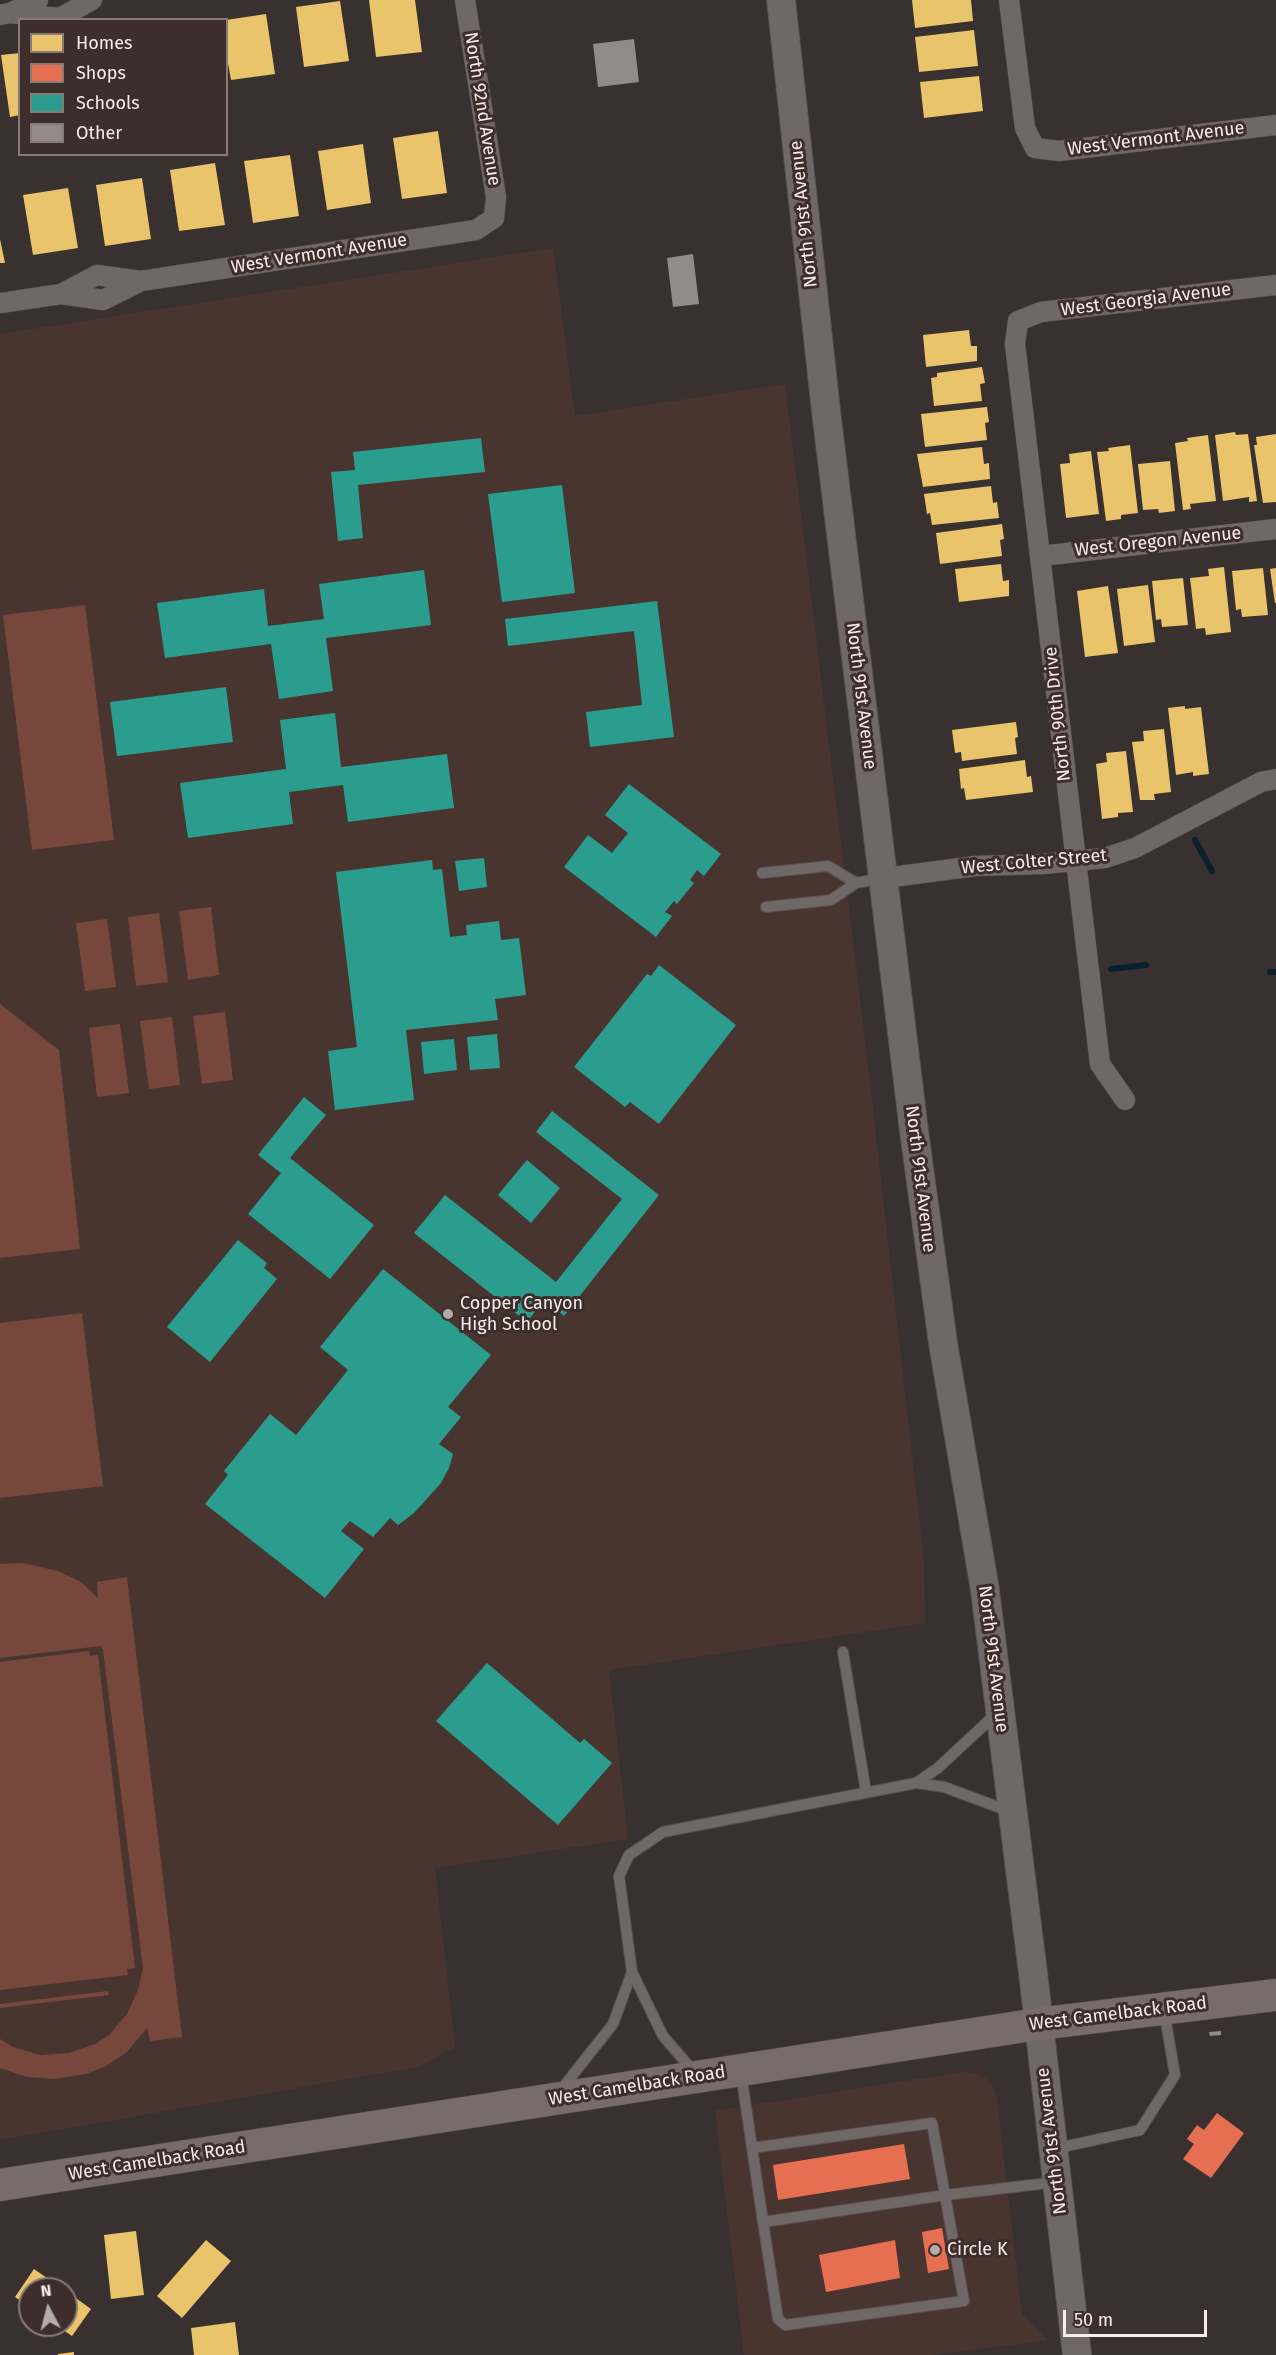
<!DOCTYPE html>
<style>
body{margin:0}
#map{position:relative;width:1276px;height:2355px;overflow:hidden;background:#39312f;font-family:"Fira Sans",sans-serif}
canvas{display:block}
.legend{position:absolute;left:18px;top:18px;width:210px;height:138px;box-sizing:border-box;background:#3d2e2b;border:2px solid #877a77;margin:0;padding:8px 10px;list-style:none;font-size:18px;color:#f6ece9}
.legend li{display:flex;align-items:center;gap:12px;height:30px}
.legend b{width:30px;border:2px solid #877a77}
.north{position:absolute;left:18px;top:2277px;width:60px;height:60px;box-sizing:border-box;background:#3d2e2b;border:2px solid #877a77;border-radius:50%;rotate:353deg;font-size:16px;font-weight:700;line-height:24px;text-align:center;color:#f6ece9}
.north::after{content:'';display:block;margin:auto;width:21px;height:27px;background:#b4aba8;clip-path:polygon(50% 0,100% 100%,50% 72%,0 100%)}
.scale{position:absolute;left:1063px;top:2310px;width:144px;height:27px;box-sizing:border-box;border:3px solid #f6ece9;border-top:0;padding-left:8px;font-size:18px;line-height:21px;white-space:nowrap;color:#f6ece9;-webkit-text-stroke:4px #3d2e2b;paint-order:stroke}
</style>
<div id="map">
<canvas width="1276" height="2355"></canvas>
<ul class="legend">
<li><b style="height:16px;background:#e9c46a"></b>Homes</li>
<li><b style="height:16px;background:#e76f51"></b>Shops</li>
<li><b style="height:16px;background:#2a9d8f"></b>Schools</li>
<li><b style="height:16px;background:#928b89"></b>Other</li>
</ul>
<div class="north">N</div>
<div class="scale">50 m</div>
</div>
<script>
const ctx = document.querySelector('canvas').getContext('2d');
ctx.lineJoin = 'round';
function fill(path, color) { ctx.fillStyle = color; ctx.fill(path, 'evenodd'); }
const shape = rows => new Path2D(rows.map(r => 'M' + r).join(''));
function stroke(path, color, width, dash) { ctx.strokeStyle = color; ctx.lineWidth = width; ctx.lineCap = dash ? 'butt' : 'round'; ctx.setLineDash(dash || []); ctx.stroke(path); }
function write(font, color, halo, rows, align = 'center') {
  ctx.font = font + ' "Fira Sans",sans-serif'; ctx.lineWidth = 6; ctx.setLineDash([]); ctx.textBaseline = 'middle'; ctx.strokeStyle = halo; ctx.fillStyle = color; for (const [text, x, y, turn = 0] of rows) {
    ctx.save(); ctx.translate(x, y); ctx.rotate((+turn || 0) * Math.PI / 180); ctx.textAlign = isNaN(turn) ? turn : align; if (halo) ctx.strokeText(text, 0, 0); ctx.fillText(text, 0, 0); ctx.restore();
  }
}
fill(shape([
 [553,248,575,416,785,384,868,1065,924,1562,925,1623,609,1670,628,1839,435,1868,455,2047,417,2067,0,2140,0,334],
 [962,2072,975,2073,984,2077,993,2086,997,2100,1022,2315,1048,2340,933,2355,744,2355,715,2111]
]), '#493530');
fill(shape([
 [85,605,114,840,32,850,3,615],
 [211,907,219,975,188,980,179,911],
 [159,913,168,982,136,986,128,917],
 [107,919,116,987,85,991,76,923],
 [0,1004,59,1050,80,1249,0,1258],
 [225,1012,233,1080,202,1084,193,1016],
 [172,1017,180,1085,149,1089,140,1021],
 [120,1024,129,1093,97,1097,89,1028],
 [82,1313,103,1486,0,1498,0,1323],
 [23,1563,58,1571,81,1582,98,1598,97,1582,127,1577,182,2037,150,2041,147,2028,126,2053,106,2066,86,2074,55,2079,27,2077,0,2068,0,2039,13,2047,40,2055,69,2053,95,2044,109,2035,127,2014,138,1990,143,1968,103,1650,101,1646,0,1658,0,1564],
 [89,1651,90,1656,98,1655,135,1968,127,1969,128,1975,0,1990,0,1662],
 [108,1991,109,1995,0,2008,0,2004]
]), '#76473a');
fill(shape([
 [369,0,415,0,422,52,376,57],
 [912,0,971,0,973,21,915,28],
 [340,1,349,61,304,67,296,7],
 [266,14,275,74,231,80,226,52,226,20],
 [974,30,978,66,919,72,915,37],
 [20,53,20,115,10,117,1,55],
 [979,76,983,111,924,118,920,82],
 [438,131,447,193,402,199,393,138],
 [363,144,371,203,327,210,318,151],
 [290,155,299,216,253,223,244,161],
 [215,163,225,225,179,231,170,170],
 [142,178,151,239,105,246,96,185],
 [68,188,78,248,33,255,23,195],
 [0,239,5,263,0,263],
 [969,330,971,346,977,346,977,361,926,367,923,335],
 [982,367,985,383,980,384,982,401,934,406,931,378,937,377,937,373],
 [987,407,989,422,985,423,987,440,925,447,921,414],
 [1235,432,1236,435,1248,434,1257,501,1249,502,1249,497,1223,501,1215,435],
 [1276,434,1276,502,1263,503,1254,445,1257,445,1256,437],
 [1208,435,1216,501,1190,504,1191,509,1183,510,1175,443,1188,441,1187,438],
 [1130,445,1138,513,1121,515,1121,519,1106,521,1097,452,1109,451,1108,448],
 [982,447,984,464,989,463,990,479,923,487,917,454],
 [1091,451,1099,514,1066,518,1060,464,1070,463,1069,454],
 [1170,461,1175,511,1159,513,1158,509,1143,510,1138,464],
 [991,486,993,503,997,502,999,518,932,525,930,513,927,514,924,494],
 [1002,524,1004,539,1000,540,1002,556,940,564,936,533],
 [1001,564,1003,581,1009,580,1009,596,959,602,955,569],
 [1224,567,1231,632,1206,635,1205,628,1196,629,1190,578,1209,576,1208,569],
 [1263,568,1268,615,1242,617,1241,609,1236,610,1232,571],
 [1276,568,1276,603,1275,603,1270,569],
 [1183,578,1188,625,1162,627,1161,619,1156,620,1152,581],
 [1148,585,1155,642,1124,646,1117,589],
 [1108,586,1118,653,1085,657,1077,591],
 [1185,706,1185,709,1201,707,1209,774,1193,776,1193,772,1176,775,1168,708],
 [1016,722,1018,737,1015,738,1017,754,962,761,961,752,955,753,952,730],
 [1164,729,1171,792,1154,794,1155,800,1140,800,1132,742,1144,741,1143,731],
 [1126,751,1133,812,1118,813,1118,817,1102,819,1096,764,1107,762,1106,753],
 [1025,760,1027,777,1031,776,1033,792,966,800,964,788,961,789,959,769],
 [136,2231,144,2295,111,2299,104,2235],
 [206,2240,231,2261,182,2318,157,2296],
 [34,2269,63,2289,30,2289,30,2307,15,2297],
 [66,2291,91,2309,72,2336,56,2325,66,2325],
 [235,2322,239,2355,194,2355,191,2328],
 [74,2352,74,2355,58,2355,58,2354]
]), '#e9c46a');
fill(shape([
 [1217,2113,1244,2133,1211,2178,1183,2159,1194,2144,1187,2139,1197,2125,1204,2130],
 [904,2144,910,2179,778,2200,773,2165],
 [942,2228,949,2269,928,2273,922,2232],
 [895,2240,900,2278,826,2292,819,2255]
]), '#e76f51');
fill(shape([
 [481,438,485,472,358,485,363,538,338,541,331,472,355,470,353,452],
 [562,485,575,593,502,602,488,494],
 [424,570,431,625,326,638,333,691,279,699,271,644,165,658,157,603,264,589,268,626,324,619,319,584],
 [657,601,674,737,590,747,586,712,642,705,634,631,508,646,505,619],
 [226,687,233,742,117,756,110,702],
 [335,713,341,767,447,754,454,808,348,822,343,785,289,792,293,824,188,838,180,783,286,769,280,720],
 [629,784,721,854,704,876,697,870,690,880,694,883,677,904,674,901,665,912,672,916,656,937,564,867,588,835,612,853,628,833,605,815],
 [484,858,487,887,459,891,455,861],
 [432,860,433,870,442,869,450,937,467,935,466,925,499,921,501,940,519,938,526,995,495,999,498,1020,406,1030,414,1100,335,1110,328,1051,357,1047,336,872],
 [659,965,736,1025,659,1124,630,1102,625,1107,574,1067,647,974,651,976],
 [497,1034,500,1068,470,1070,467,1037],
 [454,1039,457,1070,424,1074,421,1042],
 [304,1097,326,1115,290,1158,374,1225,330,1279,248,1214,281,1173,258,1155],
 [552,1111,659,1195,564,1316,544,1300,527,1322,414,1233,445,1195,556,1282,622,1199,536,1132],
 [527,1160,560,1188,531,1223,498,1195],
 [238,1240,267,1263,264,1268,277,1279,210,1362,167,1327],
 [383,1269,491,1355,448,1407,461,1417,439,1444,453,1454,449,1468,441,1483,414,1513,398,1525,390,1518,373,1537,350,1521,341,1531,364,1549,325,1598,205,1504,228,1475,224,1471,270,1414,296,1435,348,1370,320,1347],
 [487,1663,580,1743,584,1739,612,1763,558,1825,436,1721]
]), '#2a9d8f');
stroke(shape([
 [1195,840,1212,871],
 [1111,969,1146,965],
 [1270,972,1276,972]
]), '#0a202d', 6);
fill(shape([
 [634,39,639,82,598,87,593,44],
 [693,254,699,304,673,307,667,258],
 [1221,2031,1221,2035,1210,2036,1209,2032]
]), '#928b89');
const lane = shape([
 [762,873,828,866,856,883],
 [766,907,831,900,856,883,883,878],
 [843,1652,866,1792],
 [998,1712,938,1768,916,1783,944,1787,1009,1811],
 [694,2072,663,2036,632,1972,619,1876,629,1855,663,1832,916,1783],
 [741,2073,763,2222,778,2319,785,2325,964,2301,932,2123,752,2148],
 [560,2091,613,2024,632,1972],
 [1054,2149,1140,2130,1175,2075,1164,2011],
 [763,2222,946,2195,1057,2182]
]);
const street = shape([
 [1009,0,1025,128,1035,148,1059,151,1276,125],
 [10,13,38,0],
 [0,15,10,13,60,18,92,0],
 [61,294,97,275,141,281,476,230,494,218,496,197,465,0],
 [0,303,61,294,103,300,141,281],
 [1041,556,1276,529],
 [884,878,976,866,1043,864,1105,858,1135,848,1261,782,1276,779],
 [1125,1100,1100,1064,1015,344,1018,321,1041,312,1276,285]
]);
const secondary = shape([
 [781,0,826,411,914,1131,943,1343,985,1590,1034,1981,1077,2355]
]);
const primary = shape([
 [0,2185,1038,2024,1276,1995]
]);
stroke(lane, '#57504f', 12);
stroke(street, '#57504f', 21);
stroke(secondary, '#57504f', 30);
stroke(primary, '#57504f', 33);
stroke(lane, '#6f6866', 10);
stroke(street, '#6f6866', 20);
stroke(secondary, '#6f6866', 28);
stroke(primary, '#776c6a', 32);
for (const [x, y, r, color] of [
 [448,1314,6,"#b4aba8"],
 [935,2250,6,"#b4aba8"]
]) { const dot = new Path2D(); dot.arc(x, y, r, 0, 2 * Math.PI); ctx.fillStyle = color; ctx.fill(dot); stroke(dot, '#3d2e2b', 2); }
write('18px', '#f6ece9', '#3d2e2b', [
 ["North 92nd Avenue",482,109,81],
 ["West Vermont Avenue",1156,139,-7],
 ["North 91st Avenue",804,214,-96],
 ["West Vermont Avenue",319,254,-9],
 ["West Georgia Avenue",1146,300,-7],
 ["West Oregon Avenue",1158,542,-6],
 ["North 91st Avenue",861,696,83],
 ["North 90th Drive",1058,714,-96],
 ["West Colter Street",1034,862,-5],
 ["North 91st Avenue",920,1179,83],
 ["North 91st Avenue",993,1659,83],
 ["West Camelback Road",1118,2014,-7],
 ["West Camelback Road",637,2086,-9],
 ["North 91st Avenue",1052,2141,-97],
 ["West Camelback Road",157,2161,-9]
]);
write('18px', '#f6ece9', '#3d2e2b', [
 ["Copper Canyon",460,1304],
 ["High School",460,1325],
 ["Circle K",947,2250]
], 'left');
</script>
